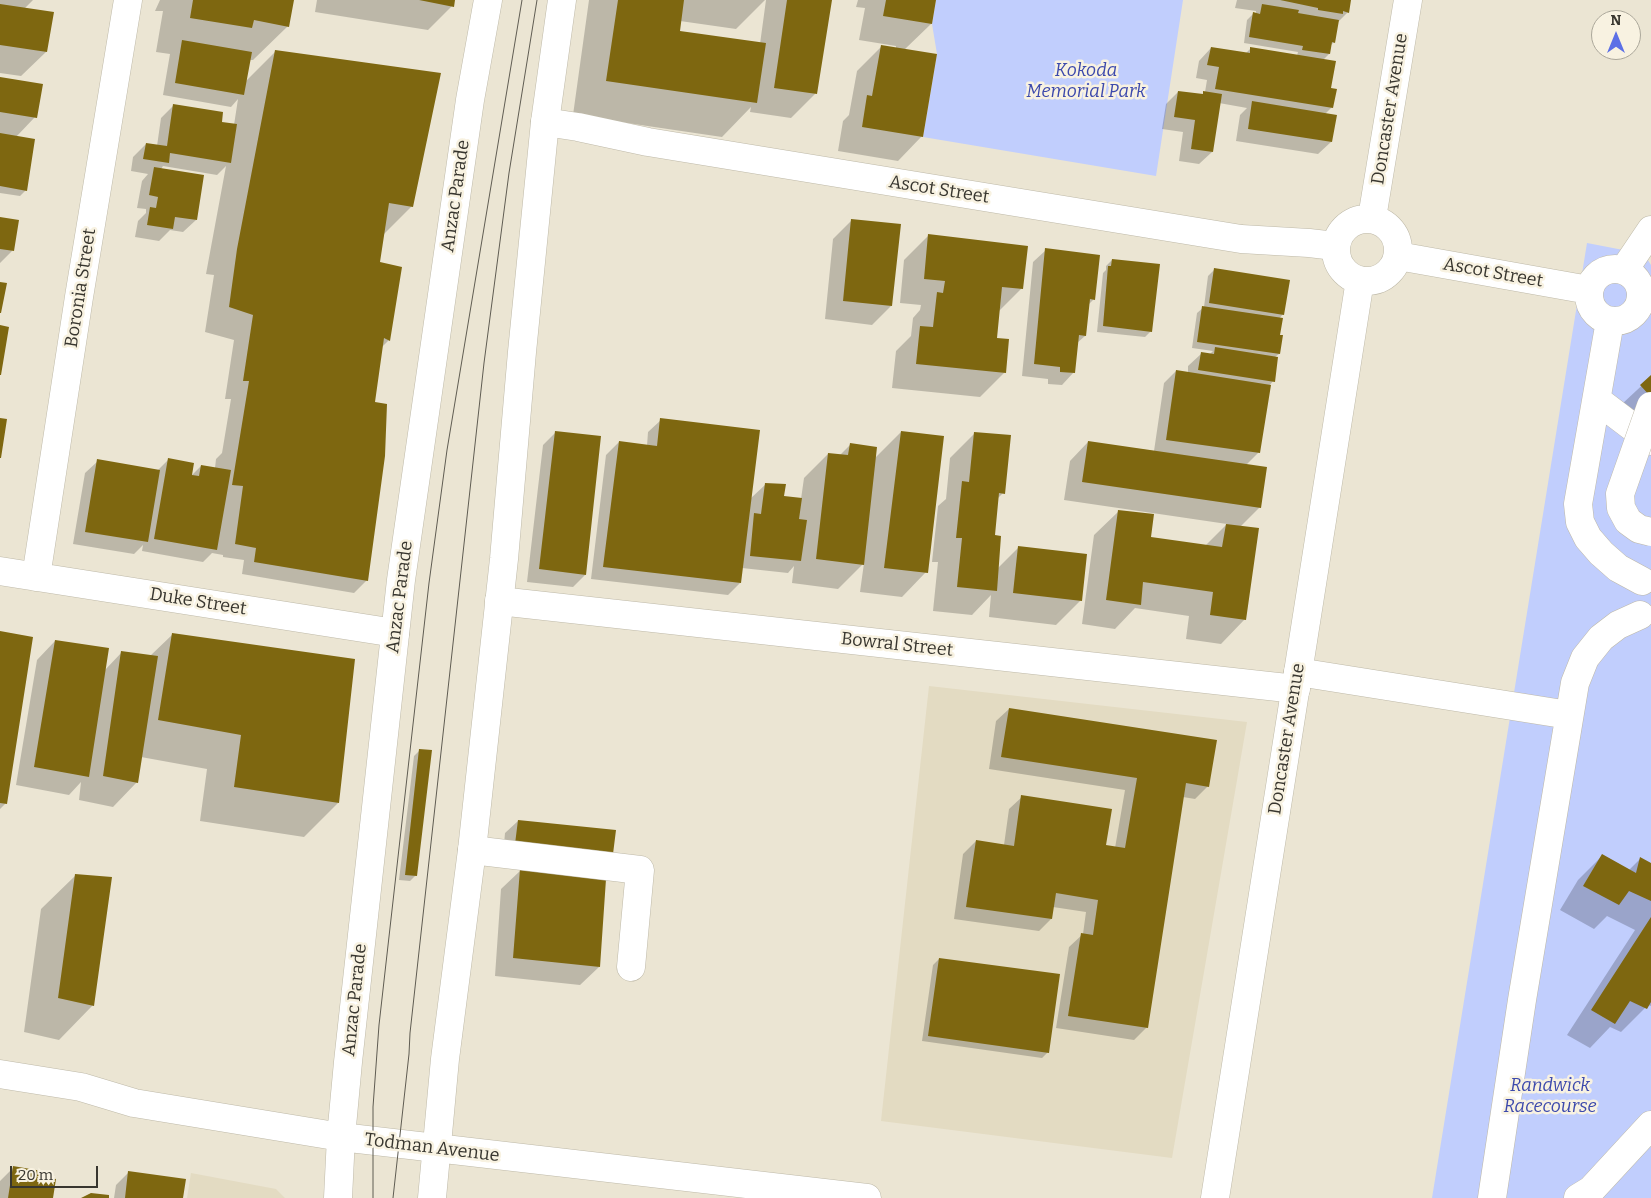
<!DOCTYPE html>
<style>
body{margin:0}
#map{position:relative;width:1651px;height:1198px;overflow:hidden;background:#ebe5d3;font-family:Bitter,serif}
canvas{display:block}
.north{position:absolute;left:1591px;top:10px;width:50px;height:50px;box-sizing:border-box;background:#f8f2e1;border:1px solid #aba79a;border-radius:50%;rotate:0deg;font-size:14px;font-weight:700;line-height:20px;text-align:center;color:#38362f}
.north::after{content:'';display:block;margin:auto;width:18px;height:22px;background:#5c70e6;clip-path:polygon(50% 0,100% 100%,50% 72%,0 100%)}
.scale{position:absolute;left:10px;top:1166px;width:88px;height:22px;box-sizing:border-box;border:2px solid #38362f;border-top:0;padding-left:6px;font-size:15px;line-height:18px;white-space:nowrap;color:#38362f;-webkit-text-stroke:4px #f8f2e1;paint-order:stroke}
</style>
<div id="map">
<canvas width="1651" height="1198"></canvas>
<div class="north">N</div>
<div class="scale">20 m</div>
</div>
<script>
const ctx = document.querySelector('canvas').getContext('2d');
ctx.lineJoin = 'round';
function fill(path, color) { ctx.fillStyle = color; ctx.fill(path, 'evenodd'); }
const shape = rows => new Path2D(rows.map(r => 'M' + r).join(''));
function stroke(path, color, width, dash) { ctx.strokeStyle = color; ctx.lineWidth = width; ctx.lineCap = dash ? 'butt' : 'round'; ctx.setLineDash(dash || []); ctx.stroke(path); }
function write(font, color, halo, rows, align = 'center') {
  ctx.font = font + ' Bitter,serif'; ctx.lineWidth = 5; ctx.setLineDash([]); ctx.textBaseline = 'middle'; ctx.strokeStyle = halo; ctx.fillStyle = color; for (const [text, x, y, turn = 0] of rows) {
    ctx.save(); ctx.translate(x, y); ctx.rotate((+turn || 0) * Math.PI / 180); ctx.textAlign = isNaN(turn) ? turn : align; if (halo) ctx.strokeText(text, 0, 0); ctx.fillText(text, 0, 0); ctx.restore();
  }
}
fill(shape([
 [929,686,1247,722,1172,1158,881,1121],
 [191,1173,276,1189,285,1198,187,1198]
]), '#e3dbc2');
fill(shape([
 [936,0,1183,0,1156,176,923,137,937,54,932,24],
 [1587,243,1644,254,1651,265,1651,1198,1432,1198]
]), '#c1cefd');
fill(shape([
 [0,0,33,0,24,9,46,52,21,76,0,73],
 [160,0,292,0,288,26,253,60,249,60,245,82,275,52,412,206,382,236,379,261,389,340,381,348,374,403,367,580,354,593,242,574,244,560,223,557,223,555,212,553,203,562,142,551,143,545,134,554,73,544,85,473,98,461,157,471,168,460,191,476,201,466,215,468,216,459,222,453,231,399,225,399,234,340,205,332,214,275,206,274,226,166,217,175,163,166,161,169,196,220,183,232,170,230,159,241,135,237,138,221,146,213,146,209,137,208,142,181,148,174,131,171,133,157,146,144,157,146,161,118,174,105,220,123,234,125,238,99,231,107,163,95,170,54,156,52,163,11,155,11],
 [317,0,454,0,452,6,428,30,315,12],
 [589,0,765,0,736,29,680,21,678,32,760,44,766,0,831,0,815,94,791,118,750,112,751,107,722,137,573,115],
 [858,0,935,0,931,24,904,50,922,136,898,161,838,151,843,121,849,115,857,71,881,47,896,49,896,46,859,40,865,8,856,7],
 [1237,0,1350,0,1348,12,1337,23,1334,42,1330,46,1329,54,1323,60,1330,89,1332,107,1325,114,1331,142,1318,154,1236,141,1240,115,1247,108,1219,103,1212,152,1199,164,1179,161,1183,132,1162,129,1166,104,1178,92,1201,95,1205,92,1207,80,1196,78,1199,61,1211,48,1245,54,1251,48,1297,56,1298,52,1244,43,1247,20,1253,14,1256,14,1256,11,1235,8],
 [0,78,35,117,16,137,26,190,20,196,0,193],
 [0,218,12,251,0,263],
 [852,220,891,306,872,325,825,319,833,239],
 [929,235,1022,288,998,312,996,339,1005,372,980,397,892,388,896,351,911,336,913,318,920,310,921,305,900,303,904,260],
 [1046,250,1094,299,1088,305,1085,336,1077,343,1074,372,1062,385,1048,384,1048,379,1022,376,1033,262],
 [1112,260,1151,331,1145,337,1097,332,1103,273,1106,270,1106,266],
 [1214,270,1283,314,1279,319,1279,354,1275,357,1273,381,1270,385,1259,452,1246,465,1260,507,1240,527,1245,619,1221,644,1186,639,1189,616,1135,608,1115,629,1082,624,1094,535,1119,511,1149,538,1205,546,1227,524,1064,500,1070,461,1088,442,1154,451,1164,383,1176,371,1188,373,1188,366,1201,354,1209,355,1213,351,1192,348,1197,313,1204,307,1208,276],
 [1651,377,1651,437,1622,404],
 [661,420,750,499,766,484,783,497,801,499,804,478,828,454,840,455,850,445,874,459,901,432,926,572,902,597,860,592,864,563,838,589,792,583,794,566,788,573,742,568,740,583,728,595,591,579,606,455,619,442,647,446,648,432],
 [556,432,585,575,573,587,527,582,543,445],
 [975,433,1003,493,997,499,994,536,998,568,1019,547,1081,600,1056,625,989,617,991,595,972,615,933,611,938,562,932,562,938,506,946,499,950,458],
 [0,632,6,803,0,809],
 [173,634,338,803,304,837,200,821,207,769,141,757,137,782,113,807,79,800,81,782,69,795,16,785,37,660,55,641,105,670,122,652,150,656],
 [1009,709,1208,786,1195,799,1183,797,1147,1027,1134,1040,1056,1028,1069,947,1083,934,1086,912,1053,907,1051,919,1039,931,954,919,963,854,976,841,1004,845,1009,809,1022,797,1105,846,1115,848,1125,790,989,769,996,721],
 [420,750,416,875,410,881,399,880,414,756],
 [518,821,614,831,503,856,505,833],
 [1603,855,1629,870,1640,859,1651,865,1651,1006,1648,1005,1621,1032,1610,1027,1590,1048,1567,1035,1635,930,1607,916,1594,929,1560,910,1578,880],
 [520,871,599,967,580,985,495,976,501,889],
 [76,875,93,1005,59,1040,24,1032,41,909],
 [939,959,1048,1052,1042,1058,922,1041,933,965],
 [14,1167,40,1177,52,1198,0,1198,0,1181],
 [129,1172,182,1198,114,1198,116,1185]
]), '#0003');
fill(shape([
 [193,0,294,0,289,27,254,20,252,28,190,18],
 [419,0,455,0,454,7],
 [618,0,684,0,680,31,766,43,757,103,606,81],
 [787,0,832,0,817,94,774,88],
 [886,0,936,0,932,24,883,16],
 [1280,0,1351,0,1349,13,1343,11,1343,14,1318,10,1318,8],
 [0,4,54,12,47,52,0,45],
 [1262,4,1299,10,1298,13,1339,20,1335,43,1332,42,1330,54,1302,50,1303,46,1249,37,1253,12,1260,14],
 [182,40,252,52,244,95,175,83],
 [881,45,937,54,923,137,862,127,867,95,872,96],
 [1211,47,1250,53,1250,47,1336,61,1331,88,1337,89,1333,108,1215,89,1219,67,1207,65],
 [275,50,441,73,413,207,389,203,380,262,402,267,390,341,384,338,375,402,387,404,385,456,368,581,254,562,256,548,235,544,243,486,232,485,249,381,243,381,253,315,229,307,237,249],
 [0,77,43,84,37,118,0,112],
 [1178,91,1203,94,1203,91,1222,94,1213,152,1191,149,1195,120,1174,117],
 [1252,101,1337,115,1332,142,1248,129],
 [173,104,223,112,222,122,237,124,231,163,170,153,169,163,143,159,146,143,167,146],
 [0,133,35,139,27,191,0,186],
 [154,167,204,175,197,220,175,217,173,229,147,225,150,207,156,208,158,197,149,195],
 [0,217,19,220,14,251,0,249],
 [851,219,901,224,892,306,843,301],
 [928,234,1028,246,1023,289,1002,287,997,338,1009,339,1006,373,916,364,920,326,933,327,937,292,943,293,945,281,924,279],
 [1045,248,1100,255,1095,300,1090,299,1086,336,1079,335,1075,373,1060,372,1060,367,1034,364],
 [1112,259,1160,264,1152,332,1103,326,1108,266,1111,266],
 [1214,268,1290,280,1284,315,1209,303],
 [0,282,7,283,1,313,0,313],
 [1202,306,1283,318,1280,335,1283,335,1280,354,1197,342],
 [0,325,9,327,1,375,0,375],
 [1215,347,1278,357,1275,382,1198,370,1201,352,1214,354],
 [1176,370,1271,385,1260,453,1166,440],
 [1651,375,1651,397,1640,385],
 [0,418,7,419,1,458,0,458],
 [660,418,760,430,741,583,603,567,619,441,657,446],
 [555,431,601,436,586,575,539,569],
 [901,431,944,436,928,573,884,568],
 [974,432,1011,435,1005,494,999,493,995,535,1001,536,997,591,957,587,962,538,956,538,962,481,969,482],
 [1088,441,1267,467,1261,508,1082,482],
 [850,443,877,447,864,565,816,559,828,453,848,455],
 [168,458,194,463,192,475,199,476,201,465,231,470,217,550,154,539],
 [97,459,160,470,148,542,85,532],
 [765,483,786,484,784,496,802,498,799,519,807,520,801,561,750,556,754,513,761,514],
 [1118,510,1154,514,1151,537,1222,547,1226,524,1259,528,1246,620,1210,615,1213,592,1143,582,1141,605,1106,600],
 [1018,546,1087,554,1082,601,1013,593],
 [0,631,33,637,7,804,0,803],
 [172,633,355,659,339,803,234,787,241,735,158,720],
 [55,640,109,648,89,777,34,767],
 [121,651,158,656,138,783,103,776],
 [1009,708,1217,740,1209,787,1186,783,1148,1028,1068,1016,1081,933,1093,935,1098,900,1056,893,1052,919,966,907,976,840,1014,846,1021,795,1112,809,1106,845,1125,848,1137,778,1001,757],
 [419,749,432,750,417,876,405,875],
 [518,820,616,830,613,854,515,844],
 [1602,854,1636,873,1640,857,1651,863,1651,901,1629,891,1619,905,1583,886],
 [520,869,606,879,600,967,513,958],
 [75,874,112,877,94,1006,58,998],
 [1651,917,1651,1002,1647,1009,1630,1001,1615,1024,1591,1010],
 [939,958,1060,974,1049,1053,928,1036],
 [13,1166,42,1171,41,1176,56,1179,53,1198,8,1198],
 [128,1171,186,1179,183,1198,125,1198],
 [91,1193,109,1195,109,1198,81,1198]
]), '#7e6710');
const minor = shape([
 [545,122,578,127,648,142,1241,239,1309,243,1335,246],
 [1398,256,1589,290],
 '1589 295a26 26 0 1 1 52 0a26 26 0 1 1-52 0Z',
 [1624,270,1651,230],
 [1610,321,1578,504,1580,522,1588,538,1601,553,1618,568,1642,581],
 [1597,400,1651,441],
 [0,571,395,633],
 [36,577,79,297,128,0],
 [499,601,1296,689],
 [1298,672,1569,715],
 [472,850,640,870,631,967],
 [1492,1198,1522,1000,1575,683,1585,658,1601,638,1618,625,1640,615],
 [1578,1198,1591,1190,1651,1125]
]);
const major = shape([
 [1372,218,1408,0],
 '1336 250a31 31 0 1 1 62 0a31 31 0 1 1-62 0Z',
 [0,1074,81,1087,134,1103,341,1137,867,1198],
 [338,1198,341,1137,348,1062,401,580,470,100,488,0],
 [432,1198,445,1059,472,850,504,559,522,352,545,122,562,0],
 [1215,1198,1360,280]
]);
stroke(minor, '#beb9a8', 29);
stroke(major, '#beb9a8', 29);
stroke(minor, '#fff', 28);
stroke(major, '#fff', 28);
stroke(shape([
 [373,1198,373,1107,379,1025,429,583,447,450,522,0],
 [393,1198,409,1054,410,1033,484,363,509,173,537,0]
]), '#5f5c52', 1);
const minorBridge = shape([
 [1651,406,1620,494,1621,508,1628,521,1639,529,1651,532]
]);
stroke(minorBridge, '#beb9a8', 29, []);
stroke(minorBridge, '#fff', 28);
write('italic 18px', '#3c49ac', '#f8f2e1', [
 ["Kokoda",1086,71],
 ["Memorial Park",1086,92],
 ["Randwick",1550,1086],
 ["Racecourse",1550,1107]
]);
write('18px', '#38362f', '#f8f2e1', [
 ["Doncaster Avenue",1390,109,-81],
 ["Ascot Street",939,190,9],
 ["Anzac Parade",456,196,-82],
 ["Ascot Street",1493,273,10],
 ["Boronia Street",81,288,-81],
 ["Anzac Parade",400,597,-83],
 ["Duke Street",198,602,9],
 ["Bowral Street",897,645,6],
 ["Doncaster Avenue",1287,739,-81],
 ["Anzac Parade",355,1000,-84],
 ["Todman Avenue",432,1148,7]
]);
</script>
